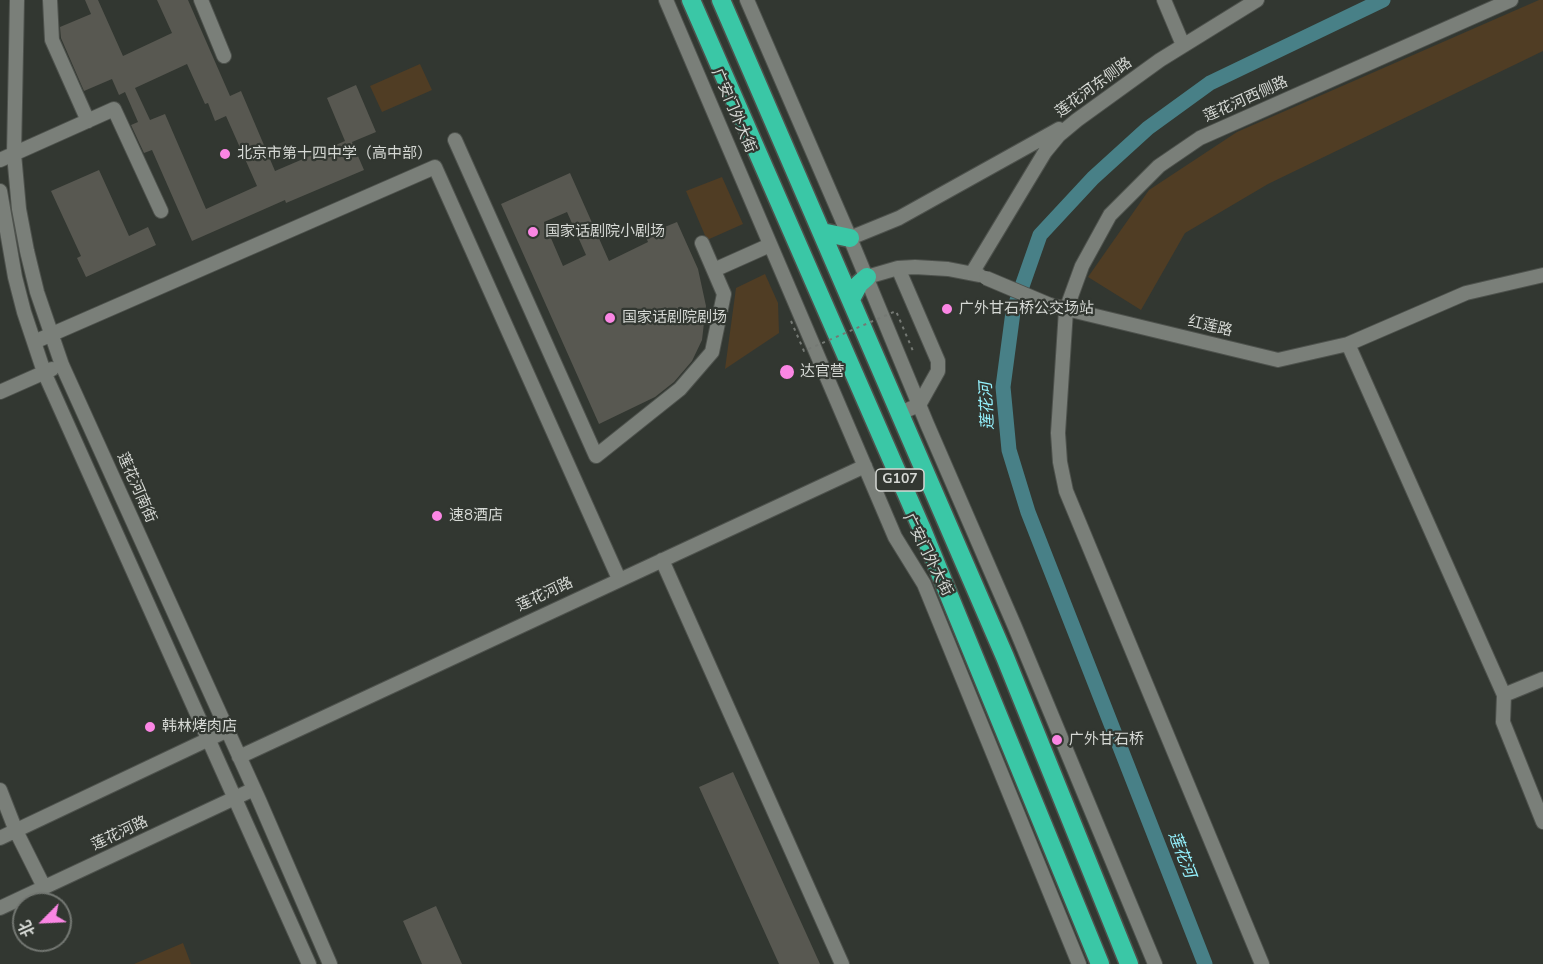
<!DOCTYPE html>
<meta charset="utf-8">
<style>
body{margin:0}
#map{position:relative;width:1543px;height:964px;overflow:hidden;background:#323731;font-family:"Nunito Sans","Noto Sans SC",sans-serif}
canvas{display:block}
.north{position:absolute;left:12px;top:892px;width:60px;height:60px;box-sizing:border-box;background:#323731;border:2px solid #737772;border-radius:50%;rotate:246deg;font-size:16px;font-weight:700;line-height:24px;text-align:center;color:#d5d8d4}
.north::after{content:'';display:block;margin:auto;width:21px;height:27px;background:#fb86e4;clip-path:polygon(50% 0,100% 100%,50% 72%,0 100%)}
</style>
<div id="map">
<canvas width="1543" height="964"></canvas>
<div class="north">北</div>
</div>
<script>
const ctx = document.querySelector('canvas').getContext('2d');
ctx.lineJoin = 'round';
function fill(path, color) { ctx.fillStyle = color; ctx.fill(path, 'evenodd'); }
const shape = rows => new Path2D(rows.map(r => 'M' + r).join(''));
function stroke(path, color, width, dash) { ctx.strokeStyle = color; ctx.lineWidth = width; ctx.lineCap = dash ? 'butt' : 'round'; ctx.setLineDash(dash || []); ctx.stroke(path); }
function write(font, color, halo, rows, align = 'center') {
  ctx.font = font + ' "Nunito Sans","Noto Sans SC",sans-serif'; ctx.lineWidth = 4.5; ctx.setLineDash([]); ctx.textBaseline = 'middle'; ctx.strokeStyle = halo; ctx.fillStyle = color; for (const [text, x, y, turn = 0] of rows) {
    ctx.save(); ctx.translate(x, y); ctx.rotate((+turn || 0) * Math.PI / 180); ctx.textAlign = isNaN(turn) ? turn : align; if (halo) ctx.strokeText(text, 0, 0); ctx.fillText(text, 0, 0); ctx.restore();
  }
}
fill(shape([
 [1539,0,1543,0,1543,51,1268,184,1185,233,1141,310,1088,277,1149,190,1237,132],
 [420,64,432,90,382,112,370,86],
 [722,177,743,224,707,240,686,191],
 [765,274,778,303,779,333,725,369,736,288],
 [183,943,191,964,134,964]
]), '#503d24');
stroke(shape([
 [1205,964,1028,512,1009,450,1003,387,1013,312,1040,235,1093,178,1148,128,1210,83,1383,0]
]), '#488087', 15);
fill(shape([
 [85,0,98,0,123,56,172,33,157,0,188,0,230,96,241,91,275,171,345,141,327,98,356,85,376,132,352,142,364,170,286,203,285,200,192,241,152,150,144,153,131,125,138,122,125,92,119,95,112,79,84,91,61,38,60,27,91,14],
 [187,64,205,104,208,103,215,121,226,116,257,186,206,209,165,114,150,120,135,88],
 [99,170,129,236,148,227,156,245,86,277,77,258,81,256,51,191],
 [570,173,609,261,648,242,645,235,677,222,698,269,706,306,702,340,692,361,674,382,655,397,599,424,501,204],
 [567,212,586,255,563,266,544,222],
 [733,772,820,964,779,964,699,787],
 [436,906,462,964,422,964,403,921]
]), '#585851');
const minor = shape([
 [17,0,14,154,19,209,27,251,37,292,62,365,259,800,330,964],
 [50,0,52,40,88,121],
 [201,0,224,56],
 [666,0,895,537,924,584,1079,964],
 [747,0,850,238,927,424,1015,627,1155,964],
 [1164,0,1183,45],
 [455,140,596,456,680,389,712,352,724,294,702,243],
 [0,160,114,109,161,211],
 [0,191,15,277,24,312,44,372,309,964],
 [850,238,899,218,1059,129],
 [898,268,938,361,938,371,919,405,900,413],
 [714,270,770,245],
 [972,273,1045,152,1059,135,1077,120,1160,60,1257,0],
 [867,277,898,268,915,267,948,269,979,275],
 [1050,305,1278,360,1348,344,1466,293,1543,275],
 [34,342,435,167,619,579],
 [1348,344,1504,695,1503,722,1543,822],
 [0,392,52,369],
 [662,560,842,964],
 [1504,695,1543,679],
 [239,757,865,466],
 [0,790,16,831,44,887],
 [0,838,228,730],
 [0,908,254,789],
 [1262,964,1066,491,1060,462,1058,433,1066,310,1082,266,1110,215,1159,166,1200,138,1511,0]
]);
const highway = shape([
 [691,0,921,527,1100,964],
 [721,0,1005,657,1129,964],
 [822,232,850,238],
 [851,299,859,284,867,277]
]);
stroke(minor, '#4e524d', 16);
stroke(highway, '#4e524d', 21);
stroke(minor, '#7a7f79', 14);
stroke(highway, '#3ac7a6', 18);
const minorBridge = shape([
 [986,278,1050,305]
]);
stroke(minorBridge, '#4e524d', 16, []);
stroke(shape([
 [791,321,804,351,896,311,913,351]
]), '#757974', 2, [3, 4.5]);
stroke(minorBridge, '#7a7f79', 14);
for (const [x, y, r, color] of [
 [225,154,6,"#fb86e4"],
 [533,232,6,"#fb86e4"],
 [947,309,6,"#fb86e4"],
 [610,318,6,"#fb86e4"],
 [787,372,8,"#fb86e4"],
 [437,516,6,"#fb86e4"],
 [150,727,6,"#fb86e4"],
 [1057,740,6,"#fb86e4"]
]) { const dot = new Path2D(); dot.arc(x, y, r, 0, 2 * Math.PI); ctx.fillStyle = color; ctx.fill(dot); stroke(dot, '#323731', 2); }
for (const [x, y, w] of [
 [900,480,48]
]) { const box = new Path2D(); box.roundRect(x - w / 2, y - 11, w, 22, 4.5); ctx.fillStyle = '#323731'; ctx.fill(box); stroke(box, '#d5d8d4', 1.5); }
write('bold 14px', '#d5d8d4', null, [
 ["G107",900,480]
]);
write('15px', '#d5d8d4', '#323731', [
 ["莲花河东侧路",1094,88,-36],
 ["莲花河西侧路",1246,100,-24],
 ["广安门外大街",733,111,67],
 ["红莲路",1210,327,13],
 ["莲花河南街",136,488,66],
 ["广安门外大街",927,555,63],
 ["莲花河路",545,595,-25],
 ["莲花河路",120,834,-25]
]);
write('15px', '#d5d8d4', '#323731', [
 ["北京市第十四中学（高中部）",237,154],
 ["国家话剧院小剧场",545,232],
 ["广外甘石桥公交场站",959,309],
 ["国家话剧院剧场",622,318],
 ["达官营",800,372],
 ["速8酒店",449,516],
 ["韩林烤肉店",162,727],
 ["广外甘石桥",1069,740]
], 'left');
write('italic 16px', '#95f2fe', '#323731', [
 ["莲花河",988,406,-93],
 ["莲花河",1181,855,69]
]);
</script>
